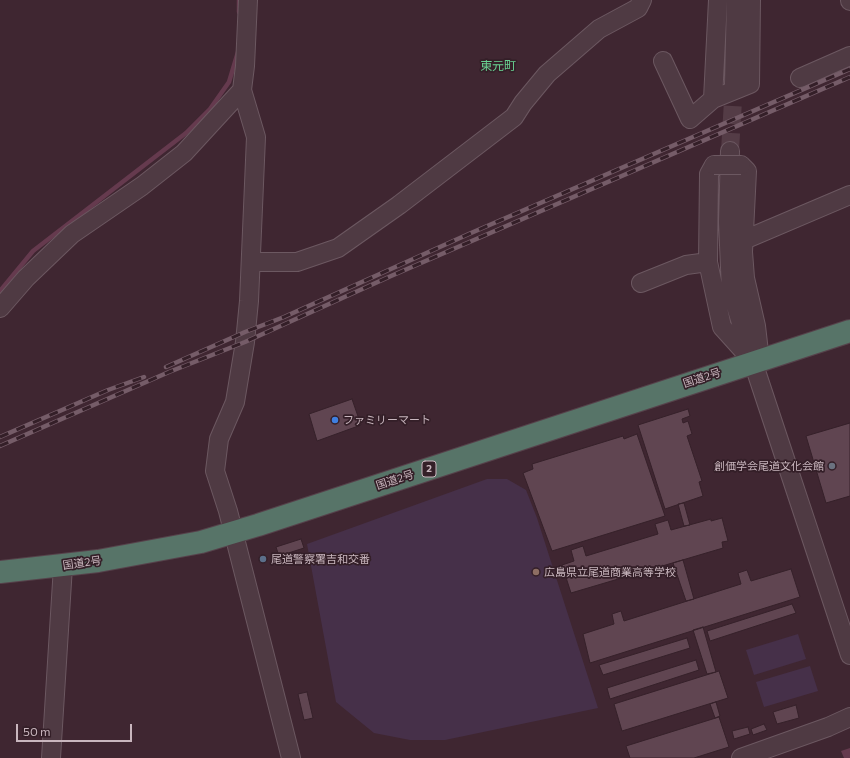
<!DOCTYPE html>
<meta charset="utf-8">
<style>
body{margin:0}
#map{position:relative;width:850px;height:758px;overflow:hidden;background:#3f2631;font-family:Commissioner,sans-serif}
canvas{display:block}
.scale{position:absolute;left:16px;top:724px;width:116px;height:18px;box-sizing:border-box;border:2px solid #c9b6be;border-top:0;padding-left:5px;font-size:12px;line-height:14px;white-space:nowrap;color:#c9b6be;-webkit-text-stroke:3px #341f28;paint-order:stroke}
</style>
<div id="map">
<canvas width="850" height="758"></canvas>
<div class="scale">50 m</div>
</div>
<script>
const ctx = document.querySelector('canvas').getContext('2d');
ctx.lineJoin = 'round';
function fill(path, color) { ctx.fillStyle = color; ctx.fill(path, 'evenodd'); }
const shape = rows => new Path2D(rows.map(r => 'M' + r).join(''));
function stroke(path, color, width, dash) { ctx.strokeStyle = color; ctx.lineWidth = width; ctx.lineCap = dash ? 'butt' : 'round'; ctx.setLineDash(dash || []); ctx.stroke(path); }
function write(font, color, halo, rows, align = 'center') {
  ctx.font = font + ' Commissioner,"Noto Sans JP",sans-serif'; ctx.lineWidth = 3.5; ctx.setLineDash([]); ctx.textBaseline = 'middle'; ctx.strokeStyle = halo; ctx.fillStyle = color; for (const [text, x, y, turn = 0] of rows) {
    ctx.save(); ctx.translate(x, y); ctx.rotate((+turn || 0) * Math.PI / 180); ctx.textAlign = isNaN(turn) ? turn : align; if (halo) ctx.strokeText(text, 0, 0); ctx.fillText(text, 0, 0); ctx.restore();
  }
}
fill(shape([
 [487,479,507,479,526,490,537,518,598,708,445,740,410,740,374,733,336,702,307,544],
 [798,634,806,659,754,675,746,650],
 [810,666,818,691,764,707,756,682]
]), '#463049');
fill(shape([
 [850,748,850,758,844,758,841,751]
]), '#653a4e');
stroke(shape([
 [239,12,239,0],
 [0,291,33,251,186,133,210,109,229,82,238,52]
]), '#653a4e', 4.5);
const building = shape([
 [352,399,361,425,317,441,309,414,352,399],
 [688,409,690,416,682,419,683,423,688,421,692,434,687,436,702,481,699,482,703,496,665,509,638,425,688,409],
 [850,423,850,496,826,503,806,436,850,423],
 [637,434,665,516,552,551,523,473,533,469,532,464,623,436,624,439,637,434],
 [684,503,690,525,684,526,678,504,684,503],
 [722,518,728,541,722,542,723,548,571,593,562,565,574,561,571,550,583,546,586,556,658,534,655,524,668,520,671,530,711,519,711,521,722,518],
 [301,539,304,548,279,556,276,547,301,539],
 [683,560,694,599,686,601,673,563,683,560],
 [791,569,800,597,590,663,583,634,614,624,612,614,621,611,624,621,741,584,738,573,747,570,751,581,791,569],
 [792,604,796,613,710,641,707,631,792,604],
 [703,627,716,672,707,674,693,630,703,627],
 [687,638,690,648,603,675,599,665,687,638],
 [696,660,699,670,610,699,607,688,696,660],
 [719,671,728,698,622,731,614,704,719,671],
 [307,692,313,718,304,720,298,694,307,692],
 [716,702,720,716,715,718,710,704,716,702],
 [796,705,799,718,777,724,773,712,796,705],
 [719,717,729,747,694,758,630,758,626,746,719,717],
 [764,724,767,730,753,735,751,729,764,724],
 [748,727,750,734,734,739,732,731,748,727]
]);
fill(building, '#604551');
stroke(building, '#36212a', 1);
stroke(shape([
 [730,151,734,84]
]), '#543c46', 18, [18, 9]);
const minor = shape([
 [248,0,245,66,242,90,256,137,249,301,245,342,235,402,219,439,215,471,228,511,291,758],
 [718,0,713,99,750,84,751,0],
 [850,0,850,1],
 [663,61,690,119,713,99],
 [800,78,850,56],
 [734,84,736,0],
 [730,151,728,222,731,290,753,362,850,655],
 [714,165,709,174,708,262,722,327,750,358],
 [741,165,747,171,743,252,745,278,756,326,759,352],
 [744,240,850,195],
 [251,262,297,262,338,248,399,205,514,117,523,103,547,74,599,29,638,8,642,0],
 [641,283,686,265,708,262],
 [0,308,26,278,72,234,142,186,184,153,242,90],
 [51,758,63,566],
 [741,758,828,727,850,717]
]);
const highway = shape([
 [0,572,98,561,201,542,258,525,850,331]
]);
stroke(minor, '#6c5861', 20);
stroke(highway, '#56424b', 24);
stroke(minor, '#4f3a43', 18);
stroke(highway, '#577468', 22);
const rail = shape([
 [166,367,245,332,284,317,471,233,850,69],
 [0,437,108,390,144,377],
 [0,446,169,372,245,342,391,276,850,77]
]);
stroke(rail, '#755c68', 4.5);
stroke(rail, '#341f28', 3, [9]);
const minorBridge = shape([
 [714,165,741,165]
]);
stroke(minorBridge, '#6c5861', 20, []);
stroke(minorBridge, '#4f3a43', 18);
for (const [x, y, r, color] of [
 [335,420,4,"#3f7fe0"],
 [832,466,4,"#6b7280"],
 [263,559,4,"#5c6f8a"],
 [536,572,4,"#8d6e63"]
]) { const dot = new Path2D(); dot.arc(x, y, r, 0, 2 * Math.PI); ctx.fillStyle = color; ctx.fill(dot); stroke(dot, '#341f28', 1.5); }
for (const [x, y, w] of [
 [429,469,14]
]) { const box = new Path2D(); box.roundRect(x - w / 2, y - 8, w, 16, 3); ctx.fillStyle = '#341f28'; ctx.fill(box); stroke(box, '#c9b6be', 1); }
write('bold 10px', '#c9b6be', null, [
 ["2",429,469]
]);
write('11px', '#c9b6be', '#341f28', [
 ["国道2号",702,378,-18],
 ["国道2号",395,480,-18],
 ["国道2号",82,563,-8]
]);
write('11px', '#c9b6be', '#341f28', [
 ["ファミリーマート",343,420],
 ["創価学会尾道文化会館",824,466,"right"],
 ["尾道警察署吉和交番",271,559],
 ["広島県立尾道商業高等学校",544,572]
], 'left');
write('12px', '#69d292', '#341f28', [
 ["東元町",498,66]
]);
</script>
